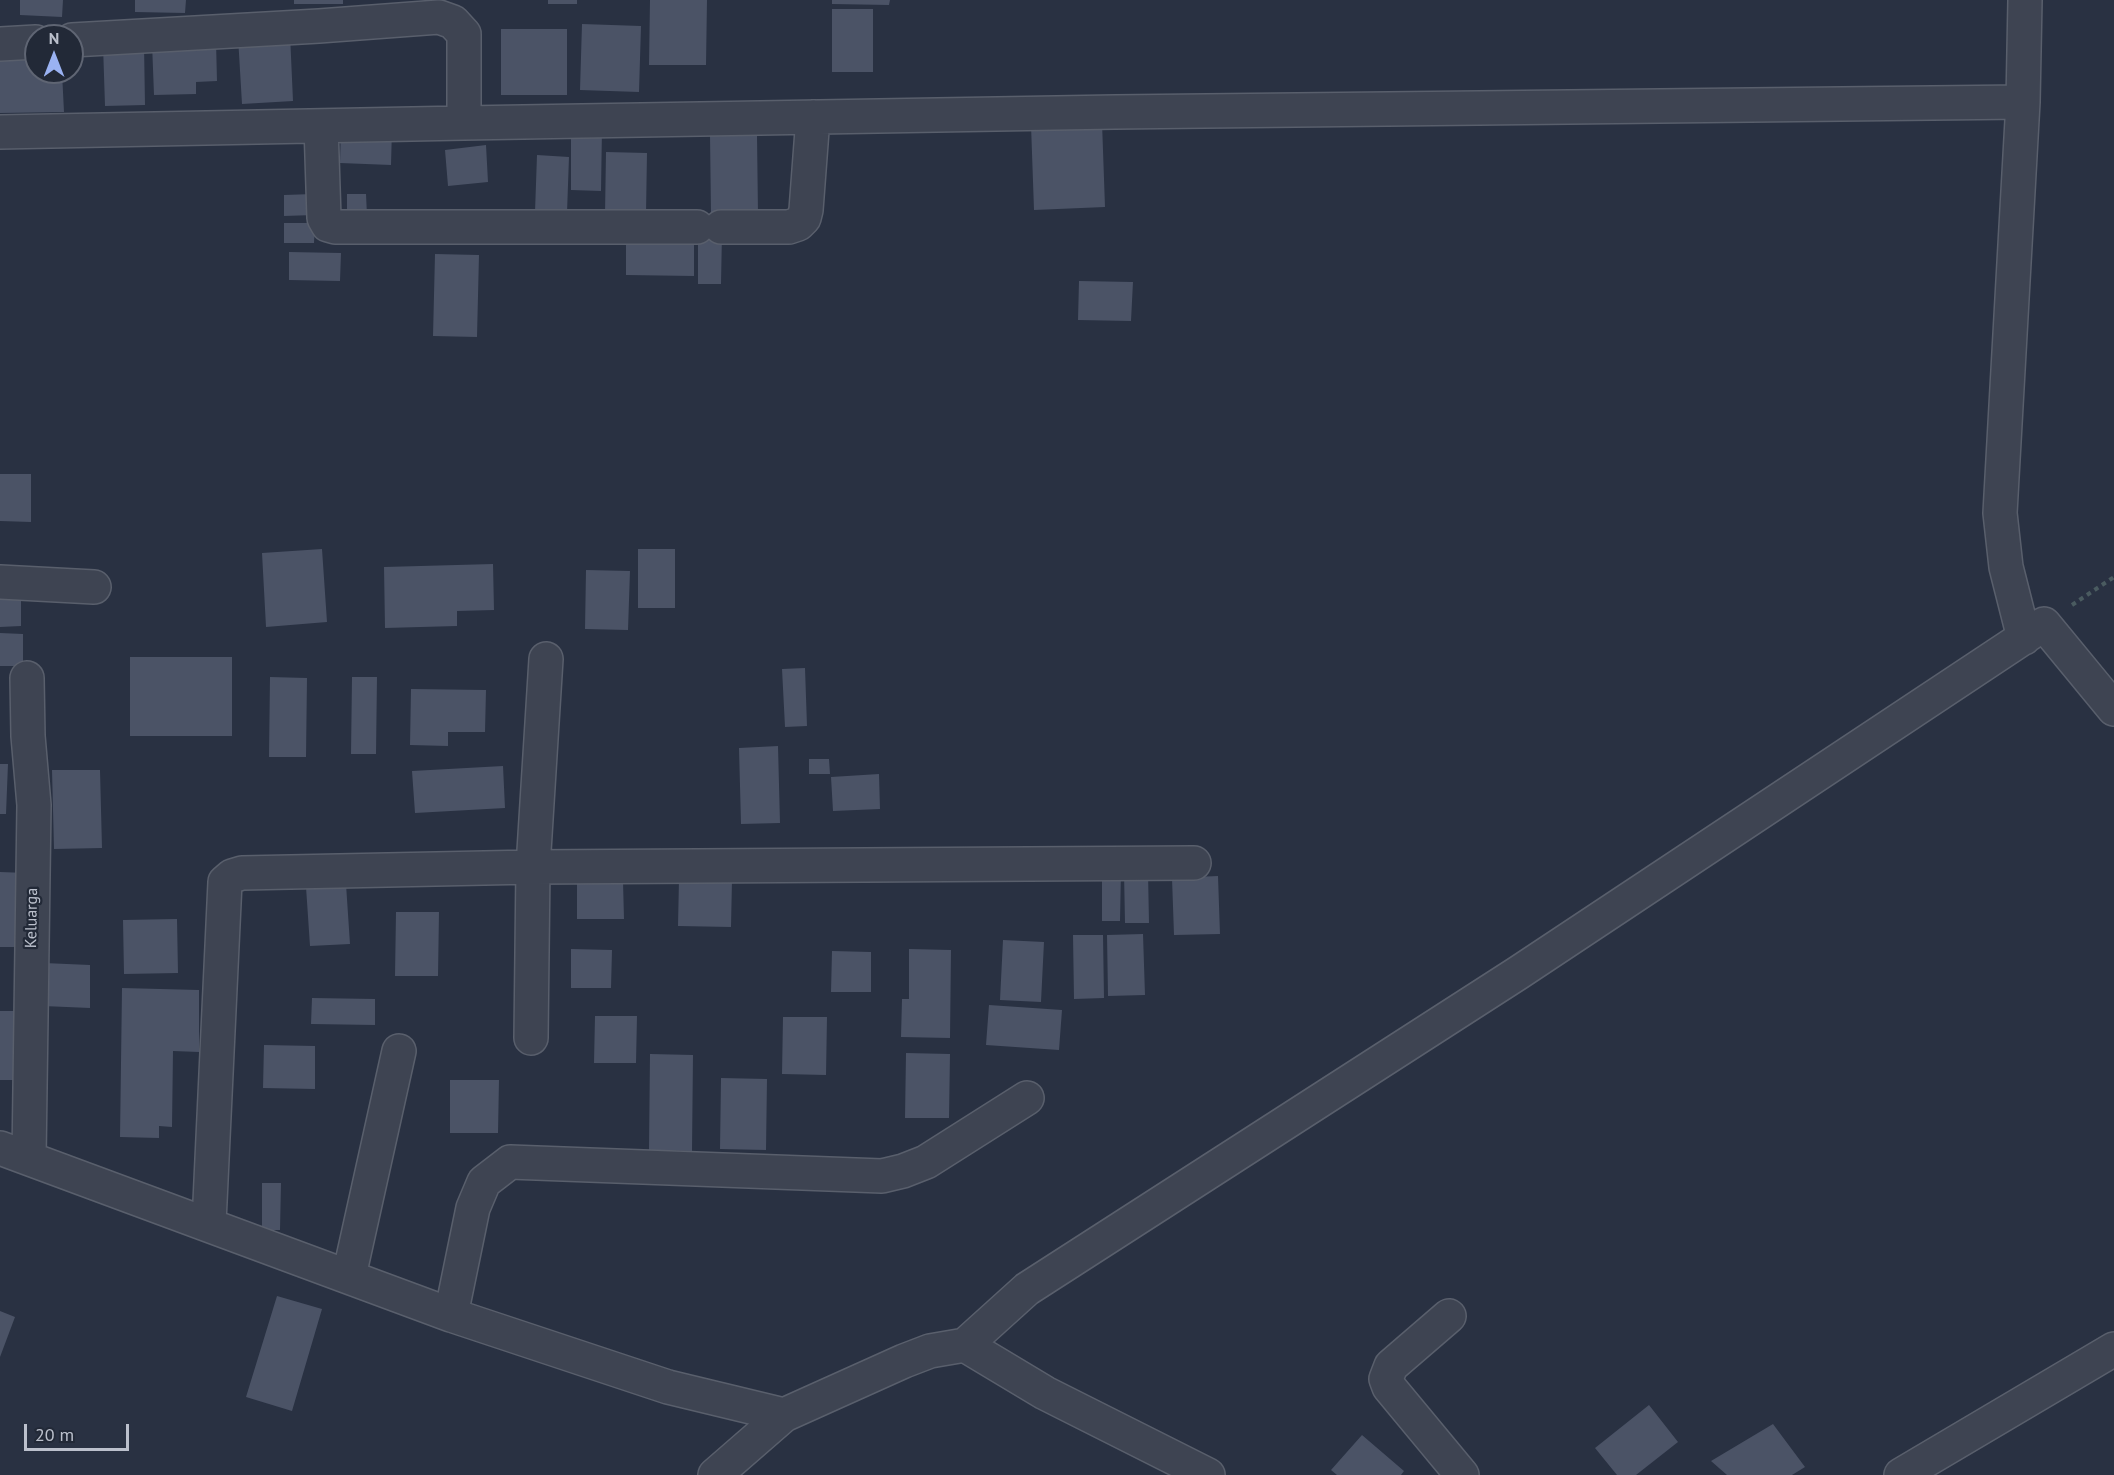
<!DOCTYPE html>
<style>
body{margin:0}
#map{position:relative;width:2114px;height:1475px;overflow:hidden;background:#293142;font-family:"PT Sans",sans-serif}
canvas{display:block}
.north{position:absolute;left:24px;top:24px;width:60px;height:60px;box-sizing:border-box;background:#222937;border:2px solid #5f6573;border-radius:50%;rotate:0deg;font-size:16px;font-weight:700;line-height:24px;text-align:center;color:#bbc0cc}
.north::after{content:'';display:block;margin:auto;width:21px;height:27px;background:#9ab2f2;clip-path:polygon(50% 0,100% 100%,50% 72%,0 100%)}
.scale{position:absolute;left:24px;top:1424px;width:105px;height:27px;box-sizing:border-box;border:3px solid #bbc0cc;border-top:0;padding-left:8px;font-size:18px;line-height:21px;white-space:nowrap;color:#bbc0cc;-webkit-text-stroke:4px #222937;paint-order:stroke}
</style>
<div id="map">
<canvas width="2114" height="1475"></canvas>
<div class="north">N</div>
<div class="scale">20 m</div>
</div>
<script>
const ctx = document.querySelector('canvas').getContext('2d');
ctx.lineJoin = 'round';
function fill(path, color) { ctx.fillStyle = color; ctx.fill(path, 'evenodd'); }
const shape = rows => new Path2D(rows.map(r => 'M' + r).join(''));
function stroke(path, color, width, dash) { ctx.strokeStyle = color; ctx.lineWidth = width; ctx.lineCap = dash ? 'butt' : 'round'; ctx.setLineDash(dash || []); ctx.stroke(path); }
function write(font, color, halo, rows, align = 'center') {
  ctx.font = font + ' "PT Sans",sans-serif'; ctx.lineWidth = 4.5; ctx.setLineDash([]); ctx.textBaseline = 'middle'; ctx.strokeStyle = halo; ctx.fillStyle = color; for (const [text, x, y, turn = 0] of rows) {
    ctx.save(); ctx.translate(x, y); ctx.rotate((+turn || 0) * Math.PI / 180); ctx.textAlign = isNaN(turn) ? turn : align; if (halo) ctx.strokeText(text, 0, 0); ctx.fillText(text, 0, 0); ctx.restore();
  }
}
fill(shape([
 [20,0,63,0,62,17,20,15],
 [135,0,186,0,185,13,135,12],
 [294,0,343,0,343,4,294,4],
 [548,0,577,0,577,4,548,4],
 [650,0,707,0,706,65,649,65],
 [832,0,890,0,889,5,832,4],
 [832,9,873,9,873,72,832,72],
 [582,24,641,26,639,92,580,90],
 [501,29,567,29,567,95,501,95],
 [290,34,293,101,242,104,238,37],
 [216,41,217,81,196,82,196,94,154,95,152,43],
 [144,44,145,105,105,106,103,45],
 [36,51,36,72,62,72,64,112,0,113,0,52],
 [1102,122,1105,207,1034,210,1031,125],
 [341,127,392,129,391,165,340,163],
 [571,127,602,128,601,191,571,190],
 [710,135,757,135,758,214,711,215],
 [486,145,488,182,448,186,445,150],
 [606,152,647,153,646,214,605,214],
 [537,155,569,157,567,213,535,212],
 [313,194,314,215,284,216,284,195],
 [347,194,366,194,367,215,347,215],
 [284,223,315,223,314,243,284,243],
 [626,232,694,233,694,276,626,275],
 [698,233,722,233,721,284,698,284],
 [289,252,341,253,340,281,289,280],
 [435,254,479,255,477,337,433,336],
 [1079,281,1133,282,1131,321,1078,320],
 [0,474,31,474,31,522,0,521],
 [322,549,327,622,266,627,262,553],
 [638,549,675,549,675,608,638,608],
 [493,564,494,610,457,611,457,626,385,628,384,567],
 [586,570,630,571,628,630,585,629],
 [0,592,21,592,21,626,0,627],
 [0,633,23,634,23,666,0,666],
 [130,657,232,657,232,736,130,736],
 [805,668,807,726,785,727,782,669],
 [270,677,307,678,306,757,269,757],
 [352,677,377,677,376,754,351,754],
 [411,689,486,690,485,732,448,732,448,746,410,745],
 [778,746,780,823,741,824,739,748],
 [809,759,829,759,830,774,809,774],
 [0,764,8,764,6,814,0,814],
 [503,766,505,808,415,813,412,771],
 [52,770,100,770,102,848,54,849],
 [879,774,880,809,833,811,831,777],
 [1102,870,1121,870,1120,921,1102,921],
 [0,872,27,873,26,947,0,947],
 [1124,872,1148,872,1149,923,1125,923],
 [1218,876,1220,934,1174,935,1172,878],
 [679,879,732,880,731,927,678,926],
 [623,881,624,919,577,919,577,882],
 [346,884,350,944,310,946,306,887],
 [396,912,439,912,438,976,395,976],
 [177,919,178,973,124,974,123,920],
 [1143,934,1145,995,1108,996,1107,935],
 [1073,935,1103,935,1104,998,1074,999],
 [1003,940,1044,942,1041,1002,1000,1000],
 [571,949,612,950,611,988,571,988],
 [909,949,951,950,950,1038,901,1037,902,999,909,999],
 [832,951,871,952,871,992,831,992],
 [44,963,90,965,90,1008,43,1006],
 [122,988,199,990,199,1052,173,1051,172,1127,159,1126,159,1138,120,1137],
 [312,998,375,999,375,1025,311,1024],
 [989,1005,1062,1010,1059,1050,986,1045],
 [0,1011,21,1011,20,1080,0,1080],
 [595,1016,637,1016,636,1063,594,1063],
 [783,1017,827,1017,826,1075,782,1074],
 [264,1045,315,1046,315,1089,263,1088],
 [906,1053,950,1054,949,1118,905,1118],
 [650,1054,693,1055,692,1151,649,1150],
 [721,1078,767,1079,766,1150,720,1149],
 [450,1080,499,1080,498,1133,450,1133],
 [262,1183,281,1183,280,1230,262,1230],
 [277,1296,322,1309,292,1411,246,1397],
 [0,1311,15,1317,0,1357],
 [1649,1405,1678,1442,1636,1475,1617,1475,1595,1448],
 [1773,1424,1805,1467,1792,1475,1727,1475,1711,1461],
 [1362,1435,1404,1471,1401,1475,1337,1475,1331,1470]
]), '#4b5366');
const minor = shape([
 [72,40,319,26,439,17,453,22,464,34,464,123,1115,112,2023,102],
 [0,44,36,42],
 [321,126,324,218,328,225,335,227,697,227],
 [0,132,464,123],
 [721,227,789,227,798,224,804,218,806,210,813,117],
 [0,582,94,587],
 [2024,638,2006,567,2000,513,2023,102,2025,0],
 [27,678,28,736,34,805,29,1158],
 [531,1038,533,867,546,659],
 [0,1148,451,1315,668,1387,784,1415,904,1361,930,1351,965,1345,1027,1289,1518,973,2044,624,2114,709],
 [209,1223,225,882,232,876,242,873,533,867,1194,863],
 [349,1276,399,1051],
 [451,1315,473,1208,484,1182,510,1162,882,1176,903,1171,926,1162,1027,1098],
 [1449,1316,1391,1366,1386,1379,1389,1387,1462,1475],
 [965,1345,1045,1393,1208,1475],
 [715,1475,784,1415],
 [1901,1475,2114,1349]
]);
stroke(minor, '#595f6c', 36);
stroke(shape([
 [2072,605,2114,577]
]), '#4a5b60', 4, [4.5, 4.5]);
stroke(minor, '#3e4452', 33);
write('16px', '#bbc0cc', '#222937', [
 ["Keluarga",32,918,-89]
]);
</script>
